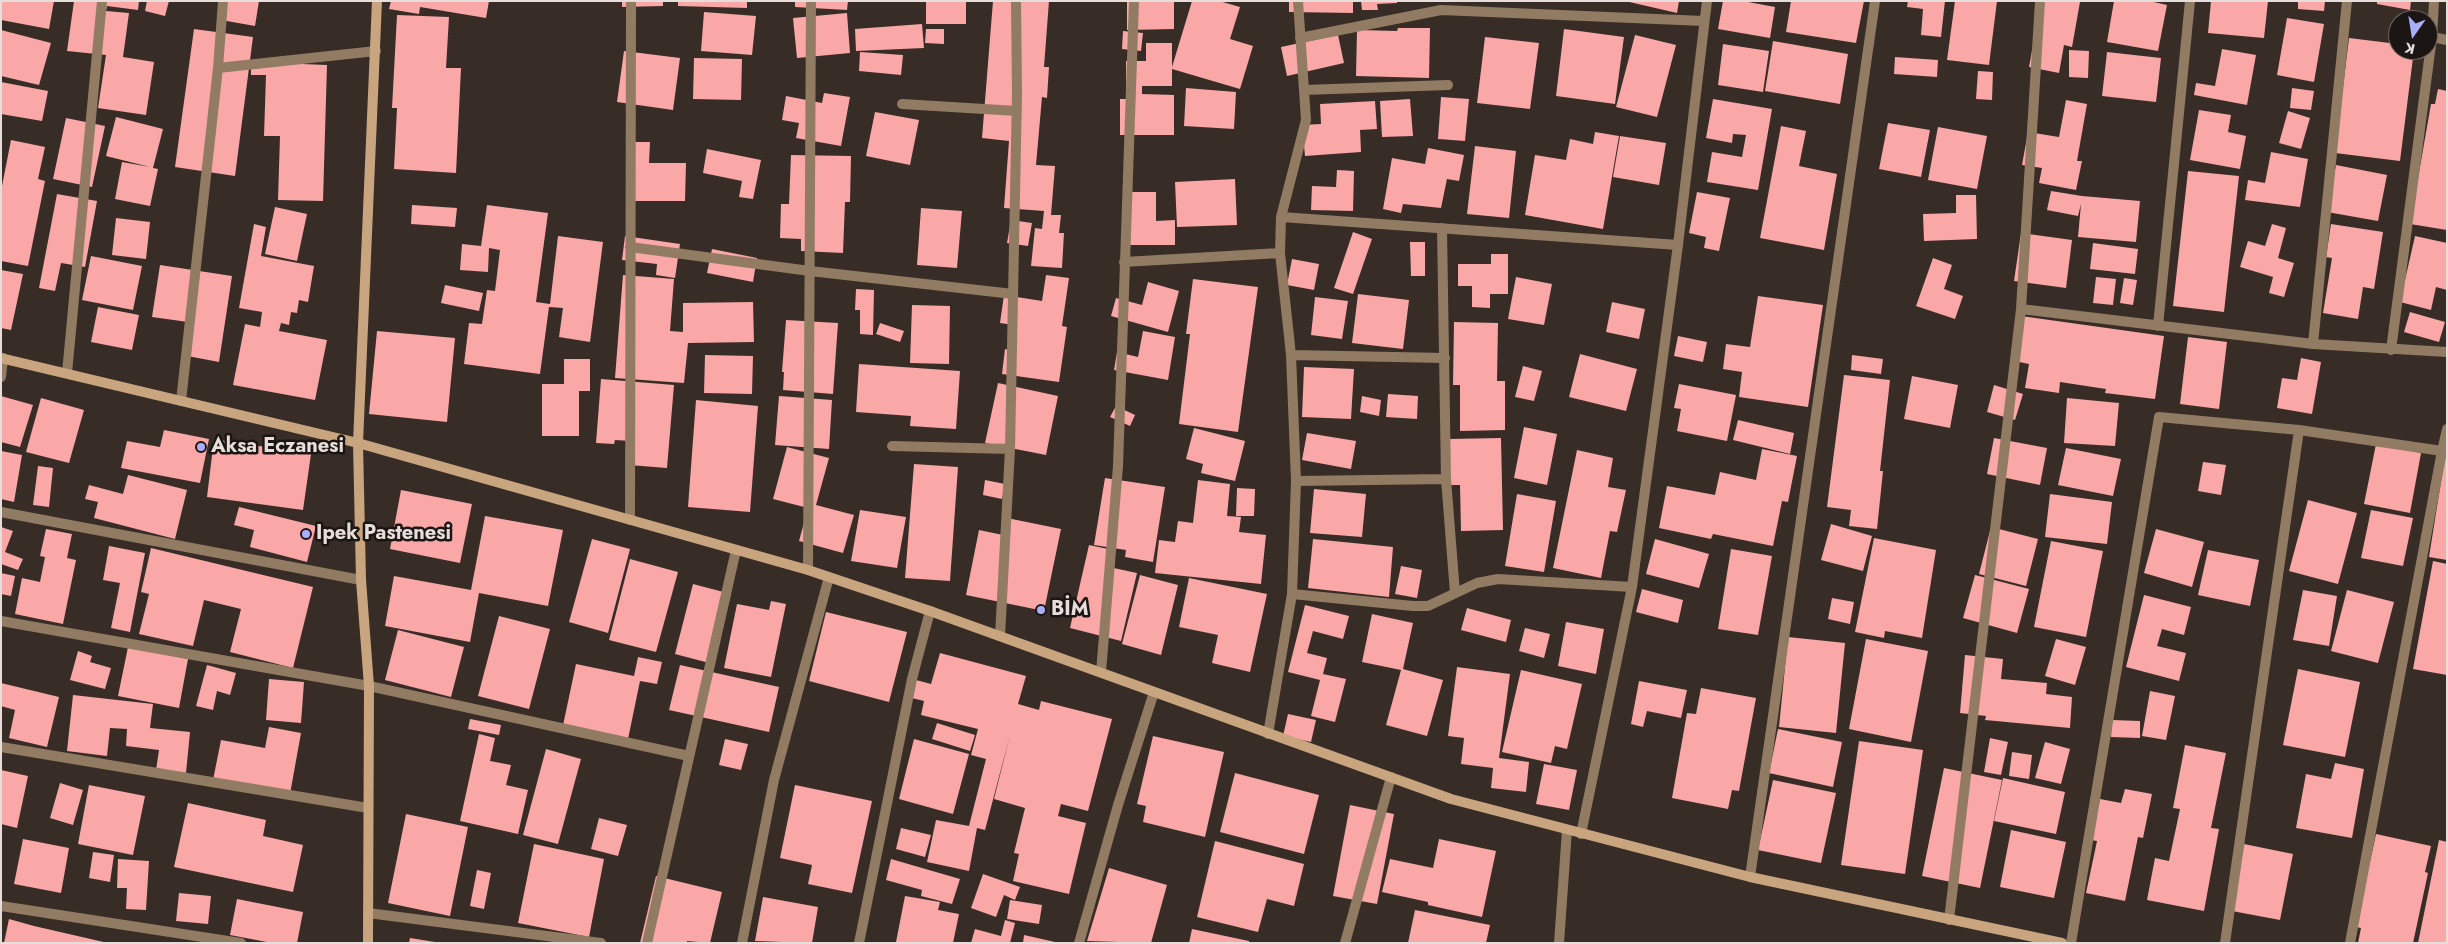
<!DOCTYPE html>
<meta charset="utf-8">
<style>
body{margin:0}
#map{position:relative;width:2448px;height:944px;overflow:hidden;background:#382c27;font-family:Jost,sans-serif}
canvas{display:block}
.frame{position:absolute;inset:0;border:2px solid #e7dedb;pointer-events:none}
.north{position:absolute;left:2388px;top:10px;width:50px;height:50px;box-sizing:border-box;background:#1b1613;border:1px solid #6d6663;border-radius:50%;rotate:193deg;font-size:14px;font-weight:700;line-height:20px;text-align:center;color:#e7dedb}
.north::after{content:'';display:block;margin:auto;width:18px;height:22px;background:#abaffb;clip-path:polygon(50% 0,100% 100%,50% 72%,0 100%)}
</style>
<div id="map">
<canvas width="2448" height="944"></canvas>
<div class="frame"></div>
<div class="north">K</div>
</div>
<script>
const ctx = document.querySelector('canvas').getContext('2d');
ctx.lineJoin = 'round';
function fill(path, color) { ctx.fillStyle = color; ctx.fill(path, 'evenodd'); }
const shape = rows => new Path2D(rows.map(r => 'M' + r).join(''));
function stroke(path, color, width, dash) { ctx.strokeStyle = color; ctx.lineWidth = width; ctx.lineCap = dash ? 'butt' : 'round'; ctx.setLineDash(dash || []); ctx.stroke(path); }
function write(font, color, halo, rows, align = 'center') {
  ctx.font = font + ' Jost,sans-serif'; ctx.lineWidth = 5; ctx.setLineDash([]); ctx.textBaseline = 'middle'; ctx.strokeStyle = halo; ctx.fillStyle = color; for (const [text, x, y, turn = 0] of rows) {
    ctx.save(); ctx.translate(x, y); ctx.rotate((+turn || 0) * Math.PI / 180); ctx.textAlign = isNaN(turn) ? turn : align; if (halo) ctx.strokeText(text, 0, 0); ctx.fillText(text, 0, 0); ctx.restore();
  }
}
fill(shape([
 [1,1,54,1,49,29,1,20],
 [74,1,139,1,138,10,107,6,106,11,129,13,123,57,154,62,146,115,98,108,106,55,67,51],
 [147,1,169,1,165,16,145,11],
 [224,1,259,1,255,26,221,20],
 [391,1,489,1,486,18,420,7,419,14,389,9],
 [622,1,663,1,663,6,622,7],
 [678,1,747,1,747,8,678,6],
 [795,1,848,1,847,10,795,7],
 [926,1,966,1,966,24,926,24],
 [993,1,1049,1,1044,67,1049,67,1047,98,1042,97,1036,165,1055,166,1051,215,1061,215,1059,233,1064,233,1062,268,1031,266,1035,228,1042,229,1044,211,1004,208,1009,141,982,138],
 [1127,1,1174,1,1174,29,1127,30],
 [1192,1,1219,1,1240,7,1230,39,1253,46,1240,89,1172,69,1172,86,1142,86,1142,94,1174,95,1174,135,1120,135,1120,99,1126,99,1126,61,1146,61,1146,43,1172,43,1172,67],
 [1289,1,1353,1,1353,13,1289,12],
 [1361,1,1397,1,1397,3,1377,4,1378,10,1362,10],
 [1625,1,1679,1,1677,13],
 [1723,1,1743,1,1775,7,1770,38,1718,29],
 [1791,1,1864,1,1856,43,1786,32],
 [1908,1,1945,1,1941,37,1921,35,1923,9,1907,7],
 [1955,1,1997,1,1989,65,1947,60],
 [2041,1,2080,2,2072,47,2064,45,2059,73,2029,67],
 [2114,1,2149,1,2167,5,2158,51,2107,42],
 [2211,1,2268,1,2264,38,2208,33],
 [2298,1,2325,1,2324,11,2298,9],
 [2377,1,2411,1,2410,10,2377,4],
 [704,12,756,16,752,55,701,51],
 [847,13,850,53,797,58,793,18],
 [397,15,449,17,446,68,461,68,456,173,394,169,397,108,392,108],
 [2287,18,2324,24,2314,82,2277,75],
 [922,24,924,48,856,51,855,29],
 [1398,28,1430,28,1429,78,1356,76,1357,30,1397,31],
 [194,29,253,37,235,176,175,167],
 [926,29,944,29,944,44,925,43],
 [1564,29,1624,37,1615,104,1556,96],
 [1,30,51,43,39,85,1,76],
 [1123,31,1143,33,1141,51,1122,49],
 [1338,35,1344,63,1287,76,1281,47],
 [1635,35,1676,45,1657,117,1616,107],
 [1485,37,1539,43,1530,109,1477,103],
 [2349,38,2398,44,2398,50,2414,50,2400,161,2335,153],
 [1773,41,1848,54,1840,104,1765,91],
 [1723,44,1769,51,1763,92,1718,85],
 [2222,49,2256,55,2247,105,2194,95,2196,83,2215,86],
 [2069,50,2089,51,2088,78,2069,77],
 [624,51,680,58,673,110,617,102],
 [860,52,903,55,901,75,859,71],
 [2107,52,2161,58,2156,102,2102,96],
 [1895,57,1938,60,1937,77,1894,74],
 [694,58,742,59,741,100,693,99],
 [251,62,327,65,323,201,278,200,280,136,264,136,266,75,251,75],
 [1978,71,1993,72,1992,100,1976,99],
 [1,82,48,91,42,121,1,114],
 [1186,88,1236,92,1234,129,1184,126],
 [2292,88,2314,91,2311,110,2290,108],
 [2438,89,2447,91,2447,230,2410,224,2431,104,2435,104],
 [824,93,850,97,841,146,796,138,799,123,782,120,786,96,822,103],
 [1441,97,1469,99,1465,141,1438,139],
 [1410,99,1413,136,1382,137,1380,101],
 [1713,99,1772,109,1758,190,1707,182,1712,152,1742,157,1746,135,1733,134,1732,143,1706,138],
 [2066,100,2087,104,2077,161,2082,161,2076,190,2039,183,2042,168,2022,165,2028,132,2059,137],
 [1375,101,1377,129,1360,130,1361,152,1305,156,1302,125,1321,124,1320,104],
 [2199,110,2231,115,2228,132,2246,136,2240,169,2190,160],
 [2288,111,2310,118,2301,149,2279,143],
 [875,112,919,120,910,165,866,156],
 [116,117,163,129,153,168,158,169,150,206,115,199,122,162,150,167,106,156],
 [66,118,105,126,92,187,53,179],
 [1888,123,1930,130,1921,177,1879,169],
 [1781,126,1806,131,1799,166,1837,174,1824,250,1760,238],
 [1938,127,1987,136,1977,189,1928,180],
 [1595,132,1619,136,1603,229,1525,215,1535,155,1566,160,1570,139,1593,144],
 [1620,136,1666,143,1659,185,1613,177],
 [11,140,45,147,38,179,45,181,28,266,1,261,1,191],
 [630,142,650,142,649,163,686,163,685,201,629,201],
 [1475,146,1516,151,1509,218,1467,214],
 [1428,148,1464,155,1459,181,1447,179,1441,208,1403,204,1401,213,1383,209,1392,158,1425,164],
 [707,149,761,160,753,199,739,197,742,181,703,173],
 [2271,152,2308,159,2300,207,2245,200,2248,180,2265,183],
 [791,155,851,156,850,202,845,202,843,253,801,251,801,239,780,238,781,204,789,204],
 [2336,165,2387,175,2378,221,2327,212],
 [1337,170,1354,171,1353,211,1311,210,1312,186,1336,187],
 [2188,171,2239,176,2224,312,2173,306],
 [1235,179,1237,225,1177,227,1175,182],
 [2051,191,2082,196,2140,201,2136,242,2078,237,2081,204,2078,216,2047,210],
 [1130,192,1156,192,1156,221,1175,220,1175,245,1126,245],
 [1697,192,1730,198,1719,251,1704,248,1706,237,1689,233],
 [57,194,97,201,85,267,61,263,55,291,39,288],
 [1956,195,1976,195,1977,239,1924,241,1923,214,1956,213],
 [412,205,457,208,455,227,411,224],
 [487,205,548,213,536,302,550,304,558,236,603,242,590,342,559,337,563,308,549,307,540,374,464,364,469,323,482,324,487,290,495,291,500,250,489,248,488,272,460,270,462,244,481,246],
 [275,207,307,214,297,261,265,254],
 [921,208,962,211,957,268,917,265],
 [116,218,150,222,146,259,112,255],
 [1011,220,1032,223,1028,246,1007,243],
 [254,224,266,227,261,256,314,266,308,302,299,300,297,313,291,312,289,325,281,323,279,331,327,340,315,400,233,385,245,324,260,327,262,312,239,308],
 [2272,224,2286,228,2278,258,2294,263,2284,297,2269,293,2273,277,2240,267,2248,241,2265,246],
 [2331,224,2383,232,2374,289,2363,287,2358,319,2323,313,2332,258,2326,257],
 [1353,232,1372,239,1353,294,1334,288],
 [2021,233,2072,240,2066,288,2014,281],
 [625,236,680,244,675,278,656,275,657,264,622,260],
 [2415,236,2447,243,2447,290,2436,287,2431,310,2400,302],
 [1410,242,1425,242,1425,276,1411,276],
 [2093,243,2138,249,2135,274,2090,269],
 [712,249,757,258,753,282,707,273],
 [1491,254,1508,254,1508,294,1490,294,1490,308,1472,307,1472,286,1458,286,1458,264,1491,264],
 [91,256,142,266,133,310,82,300],
 [1933,258,1952,265,1944,289,1963,296,1955,319,1916,306],
 [1292,259,1319,264,1314,290,1287,285],
 [160,265,232,276,219,362,182,355,188,322,152,317],
 [1,270,23,274,11,330,1,328],
 [623,275,674,279,670,331,683,332,683,303,753,302,754,342,688,343,684,383,615,378],
 [1046,275,1069,278,1062,326,1067,327,1059,382,1002,374,1005,349,1010,350,1013,325,1000,323,1004,295,1042,301],
 [1516,277,1552,284,1544,325,1508,319],
 [2096,277,2116,279,2113,305,2093,303],
 [2124,278,2137,280,2133,305,2120,303],
 [1193,279,1258,287,1238,432,1179,424,1190,334,1186,334],
 [1148,282,1179,291,1168,332,1111,316,1116,298,1142,305],
 [445,285,483,293,479,311,441,303],
 [856,289,874,290,873,335,860,334,860,310,855,310],
 [1358,294,1409,300,1403,349,1352,343],
 [1758,296,1823,305,1808,407,1739,397,1742,372,1723,369,1726,344,1750,347],
 [1315,297,1348,301,1342,339,1311,335],
 [1612,302,1645,309,1639,339,1606,332],
 [912,305,950,306,949,364,910,363],
 [98,307,139,315,132,350,91,342],
 [2410,312,2445,322,2439,342,2404,332],
 [2021,316,2164,336,2155,399,2105,393,2106,389,2060,382,2059,393,2025,388,2029,364,2014,361],
 [786,320,838,323,833,394,783,390,784,372,782,372],
 [1454,322,1498,323,1497,381,1505,381,1505,430,1460,431,1460,385,1453,385],
 [880,323,904,331,900,342,876,334],
 [377,331,455,338,447,422,369,414],
 [1143,331,1175,337,1168,380,1114,370,1117,352,1138,357],
 [1678,336,1707,342,1703,362,1674,356],
 [2188,337,2227,342,2219,409,2180,404],
 [1580,354,1637,369,1626,411,1569,397],
 [705,355,753,356,752,394,704,393],
 [1852,355,1883,359,1881,374,1851,370],
 [2301,358,2321,362,2312,414,2277,408,2282,378,2297,380],
 [564,359,590,359,590,391,579,391,579,436,542,436,542,384,564,384],
 [859,364,960,371,956,429,910,426,911,416,856,412],
 [1523,366,1542,371,1534,401,1515,397],
 [1304,367,1354,369,1351,419,1302,417],
 [1844,375,1890,380,1880,471,1883,471,1877,529,1849,526,1851,510,1827,507],
 [1912,376,1958,385,1950,428,1904,419],
 [601,379,674,385,667,468,629,465,631,441,615,440,614,444,596,443],
 [998,383,1058,396,1046,455,985,443],
 [1679,384,1736,395,1727,441,1677,431,1681,409,1674,408],
 [1994,385,2023,394,2015,420,1987,412],
 [1388,394,1418,396,1417,419,1386,417],
 [1,396,33,405,20,447,1,442],
 [779,396,832,400,829,449,775,445],
 [1362,396,1381,400,1379,416,1360,412],
 [41,398,84,410,69,463,26,452],
 [2067,398,2119,403,2115,446,2064,443],
 [696,400,758,406,750,512,688,507],
 [1116,406,1135,415,1130,426,1110,417],
 [1738,420,1794,433,1790,454,1733,440],
 [1524,427,1557,434,1547,485,1514,478],
 [1194,428,1245,441,1235,481,1201,473,1203,464,1186,459],
 [164,430,209,439,200,483,121,468,127,441,160,447],
 [1307,433,1356,441,1351,469,1302,460],
 [1501,438,1503,530,1461,531,1460,485,1450,485,1449,439],
 [1994,438,2047,448,2040,485,1987,474],
 [214,439,311,454,303,510,207,497],
 [2376,444,2421,453,2410,513,2364,504],
 [787,447,829,458,816,505,854,515,843,553,799,541,808,508,773,499],
 [2066,448,2121,459,2113,496,2058,485],
 [1762,449,1797,456,1788,502,1782,501,1773,546,1713,534,1711,539,1659,528,1667,486,1715,495,1720,472,1756,480],
 [1577,450,1613,458,1608,487,1626,490,1617,532,1610,531,1601,578,1553,568],
 [2446,450,2447,450,2447,560,2429,557],
 [1,451,22,455,14,502,1,499],
 [2203,462,2226,465,2221,495,2198,491],
 [914,464,958,467,950,581,905,578],
 [38,466,53,468,49,507,33,505],
 [128,475,187,490,175,539,94,518,98,502,85,499,89,485,123,494],
 [1105,478,1165,487,1153,562,1125,557,1126,550,1094,545],
 [985,480,1005,484,1002,499,983,495],
 [1198,480,1230,484,1227,516,1241,517,1239,532,1266,535,1261,584,1155,573,1159,540,1175,542,1178,521,1193,523],
 [1237,488,1255,489,1254,516,1236,516],
 [1314,489,1366,494,1362,537,1310,533],
 [401,490,472,504,460,563,390,549],
 [1517,494,1556,501,1544,572,1505,566],
 [2050,494,2112,502,2107,544,2045,537],
 [2308,500,2357,513,2338,584,2289,571],
 [239,507,316,526,307,562,250,547,254,530,234,525],
 [860,510,906,517,897,568,851,561],
 [2371,510,2413,518,2403,566,2361,558],
 [485,516,563,530,548,606,479,593,470,642,385,626,394,576,471,590],
 [1007,518,1061,529,1044,611,966,595,979,530,1003,535],
 [1831,524,1872,536,1863,571,1821,560],
 [1,527,13,531,5,552,23,559,18,570,1,564],
 [1991,527,2038,539,2026,586,1979,574],
 [46,529,72,534,67,558,76,560,63,624,15,614,22,578,40,582,45,557,40,556],
 [2156,529,2204,542,2192,587,2144,573],
 [1874,538,1936,550,1922,638,1885,631,1884,638,1855,632],
 [592,539,630,549,608,633,569,622],
 [1313,539,1393,547,1389,597,1308,588],
 [1655,539,1709,554,1699,588,1646,574],
 [2051,541,2103,551,2086,637,2034,627],
 [1089,545,1113,550,1109,567,1137,573,1121,641,1070,628],
 [109,546,145,553,130,632,111,628,120,583,103,580],
 [151,548,313,587,293,668,230,652,241,609,204,600,193,646,139,634,149,594,141,592],
 [1731,549,1772,556,1758,635,1718,629],
 [2208,550,2259,560,2250,606,2198,595],
 [630,559,678,572,656,652,609,640],
 [2433,561,2447,564,2447,675,2413,669],
 [1401,566,1422,570,1417,598,1395,594],
 [1,573,15,576,11,596,1,594],
 [1140,575,1178,585,1161,655,1122,644],
 [1975,575,2029,589,2017,633,1963,618],
 [1189,578,1267,594,1250,672,1212,663,1218,635,1179,627],
 [693,584,731,594,713,664,675,654],
 [1642,589,1683,600,1678,623,1636,612],
 [2303,590,2337,596,2329,646,2293,640],
 [2347,590,2394,602,2378,663,2331,651],
 [2144,595,2191,607,2184,635,2162,629,2157,646,2186,653,2179,681,2126,667],
 [1832,598,1854,602,1850,624,1828,619],
 [771,601,786,604,771,677,724,668,737,604,769,610],
 [1305,605,1349,616,1343,639,1313,631,1307,653,1327,658,1323,674,1346,679,1335,722,1311,716,1320,680,1288,672],
 [1467,608,1511,620,1506,642,1461,630],
 [826,612,907,632,889,702,809,681],
 [1372,614,1413,623,1403,669,1443,680,1427,736,1386,725,1401,670,1362,662],
 [499,616,550,629,529,709,478,696],
 [1566,622,1604,629,1596,674,1558,666],
 [1525,628,1550,634,1544,658,1519,651],
 [398,630,464,647,451,697,385,680],
 [1788,637,1845,643,1836,733,1779,727],
 [1866,639,1928,651,1911,742,1849,729],
 [2056,639,2086,647,2075,685,2045,676],
 [128,647,188,659,179,708,118,696],
 [78,651,92,656,90,662,111,668,105,689,70,680],
 [940,653,1026,676,1018,704,1039,710,1041,701,1112,719,1088,811,1061,804,1058,816,1086,823,1069,894,1013,881,1019,854,1014,853,1025,808,994,799,1010,735,985,830,977,828,969,871,927,862,936,820,969,826,986,759,971,755,978,729,921,715,924,701,912,698,916,680,931,684],
 [1965,655,2003,659,2001,679,2047,683,2046,694,2072,697,2070,728,1985,720,1986,716,1960,713],
 [638,657,662,662,657,684,640,681,627,744,562,730,576,664,634,676],
 [207,665,236,673,230,695,217,691,213,710,196,706],
 [680,665,779,687,769,732,669,710],
 [1457,667,1510,674,1499,758,1529,762,1526,792,1491,788,1493,768,1461,764,1464,738,1448,736],
 [2298,669,2360,682,2345,757,2283,745],
 [1521,670,1582,684,1567,749,1555,746,1551,763,1502,752],
 [269,679,304,682,301,723,266,720],
 [1639,681,1687,690,1681,718,1647,711,1643,727,1631,724],
 [1,683,59,697,47,747,9,738,15,710,1,706],
 [1701,688,1756,698,1739,791,1732,790,1728,809,1672,798,1687,713,1696,714],
 [2150,691,2175,696,2166,740,2142,736],
 [73,695,153,704,150,728,190,732,186,773,156,770,159,750,126,746,127,729,110,728,107,756,67,751],
 [1288,714,1316,720,1311,742,1283,736],
 [470,719,501,725,499,735,468,729],
 [2112,720,2140,721,2140,738,2111,737],
 [937,723,975,735,970,751,932,739],
 [269,727,301,733,290,794,213,780,221,740,265,748],
 [1778,729,1842,742,1833,787,1769,773],
 [479,734,495,738,490,761,511,765,506,785,528,790,518,834,460,821],
 [1153,736,1224,752,1205,837,1143,822,1146,806,1137,804],
 [1990,738,2008,742,2001,775,1984,772],
 [725,739,748,744,741,770,719,765],
 [914,739,969,754,953,814,899,799],
 [1859,741,1923,750,1905,874,1841,865],
 [2045,742,2070,749,2061,784,2035,778],
 [2185,745,2226,753,2211,828,2219,829,2204,911,2147,900,2155,858,2169,861,2180,809,2173,808],
 [546,749,581,759,558,844,523,835],
 [2012,752,2032,755,2029,779,2009,776],
 [2335,763,2364,769,2352,838,2296,828,2306,774,2331,779],
 [1544,764,1577,770,1569,810,1536,804],
 [1944,768,2002,780,1980,888,1922,876],
 [1,770,28,776,17,828,1,824],
 [1235,773,1319,795,1304,854,1220,832],
 [2003,778,2065,792,2056,834,1994,821],
 [1773,780,1836,793,1821,863,1758,850],
 [60,783,83,790,73,825,50,818],
 [89,785,145,796,133,855,78,844],
 [795,785,872,801,852,893,808,884,812,865,780,858],
 [2125,789,2152,794,2143,838,2138,837,2125,901,2086,893,2097,841,2091,840,2100,799,2121,803],
 [188,803,266,820,263,836,303,845,293,892,174,867],
 [1350,805,1394,814,1377,904,1333,896],
 [406,814,468,827,450,916,388,903],
 [599,818,627,825,618,856,591,849],
 [901,828,931,835,925,857,896,849],
 [2011,830,2066,842,2054,898,2000,887],
 [2376,834,2431,846,2425,872,2428,873,2413,943,2358,943,2361,928,2356,927],
 [23,839,69,848,61,893,14,884],
 [1439,839,1496,851,1482,917,1428,905,1428,902,1382,892,1390,859,1433,868],
 [2439,840,2447,842,2447,943,2418,943],
 [1215,841,1304,864,1294,906,1267,899,1258,932,1197,917],
 [534,844,604,859,589,937,518,923],
 [2244,844,2293,854,2280,920,2232,911],
 [93,852,114,855,110,882,89,878],
 [118,859,149,861,146,910,126,909,127,888,117,888],
 [891,859,960,879,952,904,921,896,922,890,886,880],
 [1109,868,1167,885,1151,943,1087,941],
 [477,870,491,873,484,909,470,906],
 [983,874,1020,887,1015,900,1004,895,996,917,971,908],
 [656,876,722,892,710,943,687,941,687,943,640,943],
 [179,893,211,896,208,924,176,921],
 [905,896,940,902,938,910,959,914,953,943,896,942],
 [763,897,818,907,812,943,755,941],
 [237,899,303,912,297,943,272,943,230,935],
 [1010,900,1042,905,1039,924,1007,919],
 [1415,910,1490,925,1486,943,1408,943],
 [9,919,34,926,108,943,4,943],
 [1005,920,1015,923,1010,943,971,943,975,929,1001,936],
 [1192,929,1249,941,1249,943,1189,943],
 [1024,935,1055,942,1055,943,1023,943],
 [410,938,435,942,435,943,409,943]
]), '#f9a7a7');
stroke(shape([
 [2432,37,2447,40],
 [1300,38,1441,10,1704,21],
 [218,68,376,51],
 [1304,90,1448,85],
 [902,104,1017,111],
 [1281,217,1678,245],
 [1442,228,1446,479,1455,593],
 [630,247,810,271,1013,294],
 [1124,262,1280,253],
 [2021,309,2313,344,2447,352],
 [2158,326,2190,1],
 [2313,344,2347,1],
 [2391,350,2432,37,2434,1],
 [1291,355,1445,358],
 [67,373,102,1],
 [1,377,3,358],
 [181,401,218,68,223,1],
 [892,446,1010,449],
 [2442,451,2447,429],
 [1296,481,1446,479],
 [1,512,361,580],
 [630,520,631,1],
 [808,570,811,1],
 [1292,594,1413,606,1428,606,1477,583,1498,579,1632,587],
 [1,621,369,686,689,756],
 [1000,636,1010,449,1017,93,1016,1],
 [1101,672,1118,466,1134,1],
 [1268,734,1292,594,1296,481,1291,355,1280,253,1281,217,1306,120,1298,1],
 [1,747,368,808],
 [1581,834,1632,587,1678,245,1707,1],
 [1750,877,1875,1],
 [1,906,241,943],
 [368,913,601,943],
 [1949,920,2021,309,2040,1],
 [647,943,736,550],
 [742,943,774,780,829,577],
 [859,943,912,679,930,611],
 [1079,943,1118,805,1154,692],
 [1345,943,1391,777],
 [1559,943,1567,830],
 [2071,943,2159,417,2299,430],
 [2225,943,2299,430,2442,451,2350,943]
]), '#917b63', 10);
stroke(shape([
 [1,358,358,443,808,570,930,611,1451,799,1750,877,2062,943],
 [368,943,369,686,361,580,358,443,377,1]
]), '#c8a57f', 10);
for (const [x, y, r, color] of [
 [201,447,5,"#abaffb"],
 [306,534,5,"#abaffb"],
 [1041,610,5,"#abaffb"]
]) { const dot = new Path2D(); dot.arc(x, y, r, 0, 2 * Math.PI); ctx.fillStyle = color; ctx.fill(dot); stroke(dot, '#1b1613', 2); }
write('bold 20px', '#e7dedb', '#1b1613', [
 ["Aksa Eczanesi",211,447],
 ["Ipek Pastenesi",316,534],
 ["BİM",1051,610]
], 'left');
</script>
